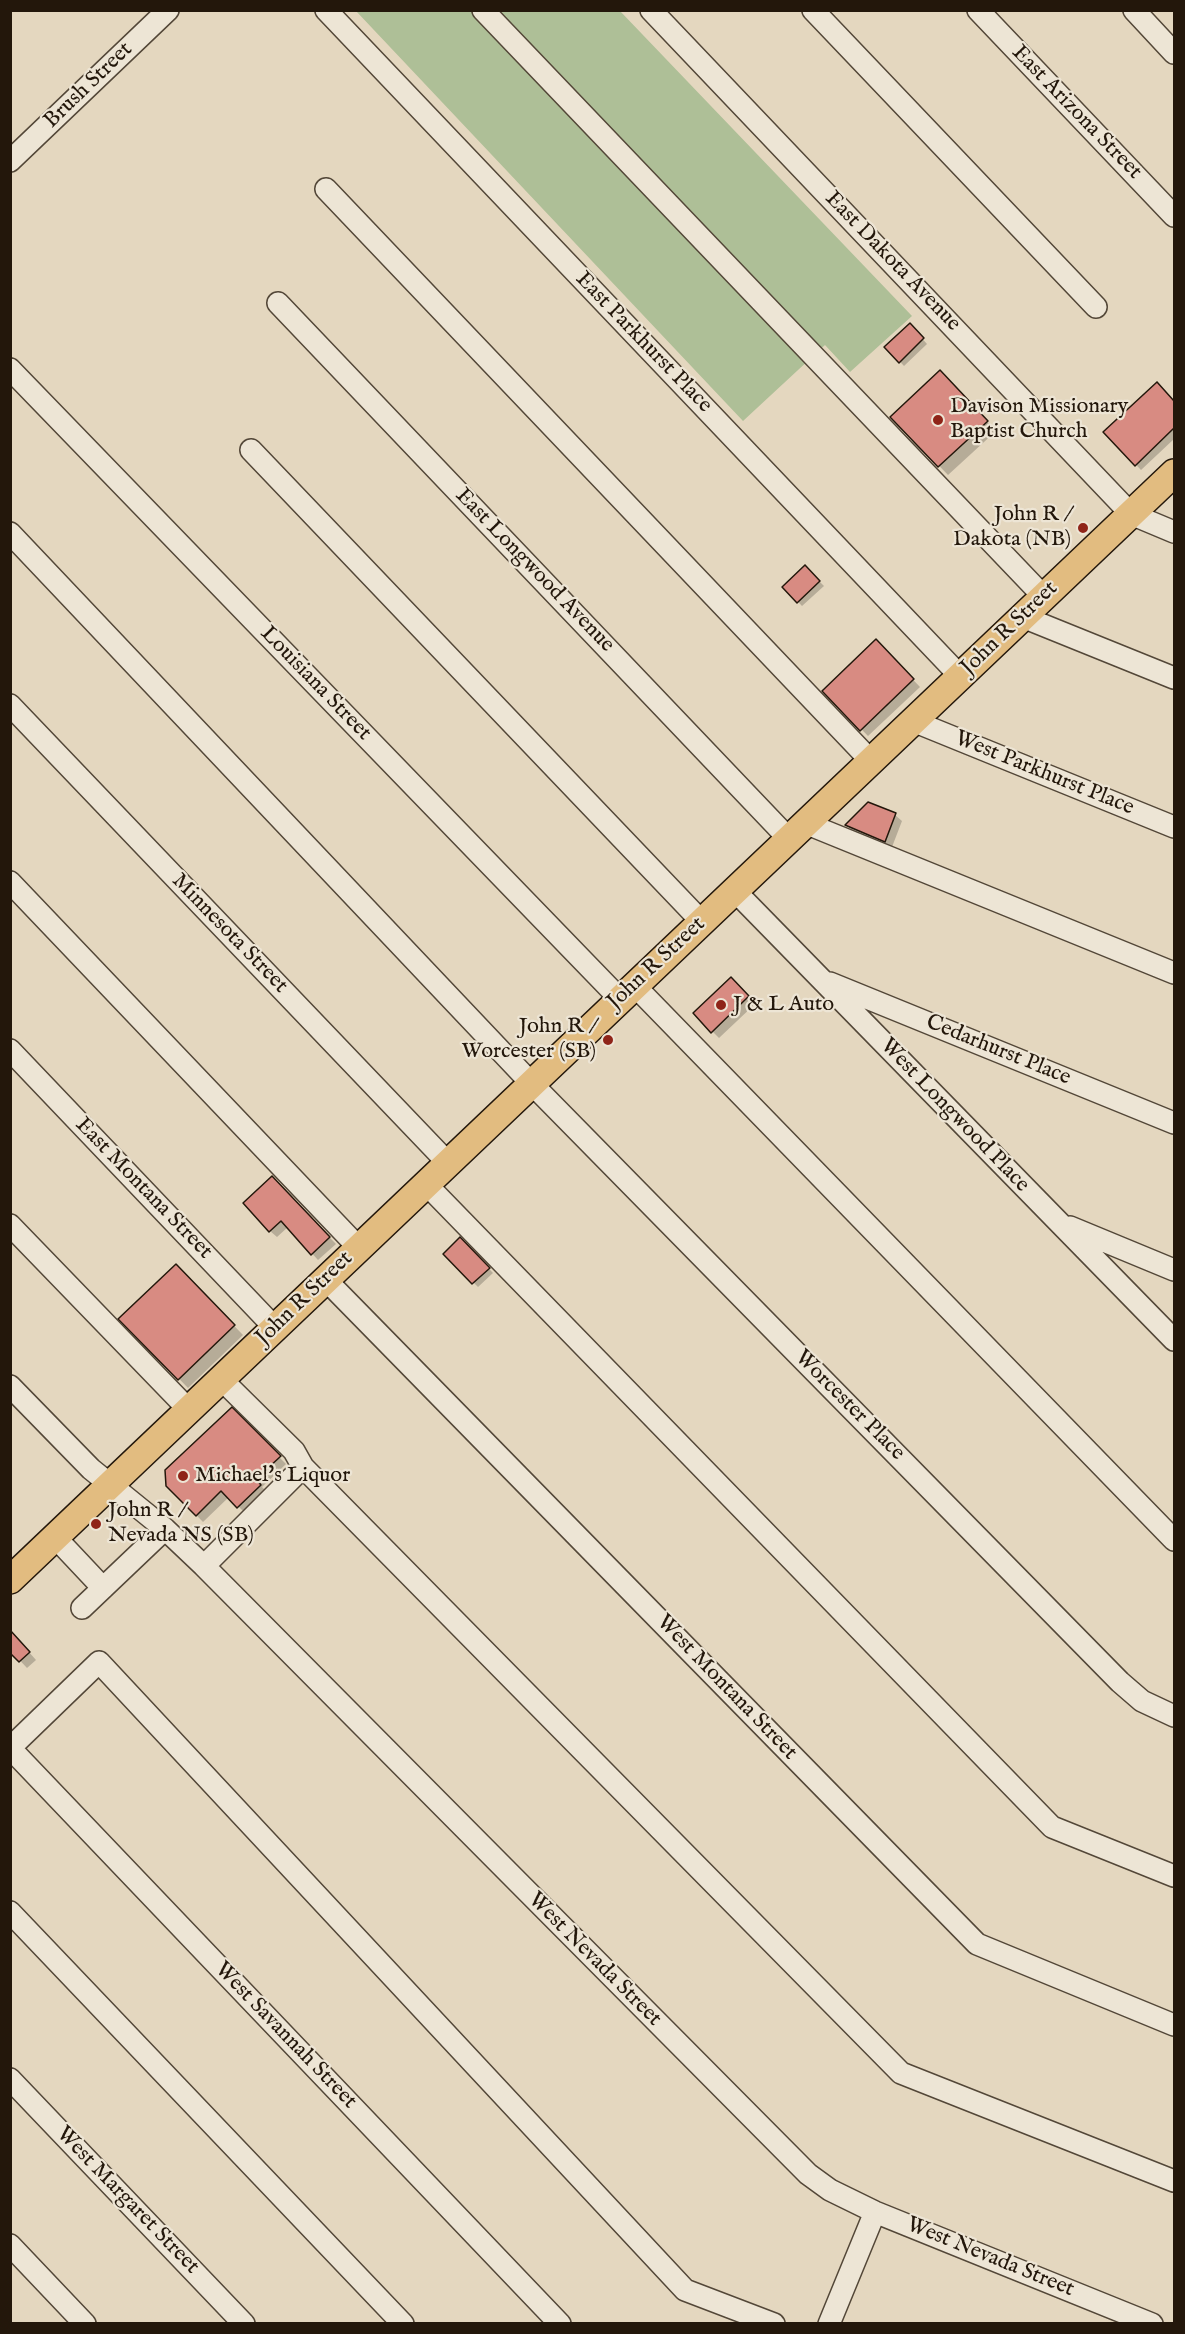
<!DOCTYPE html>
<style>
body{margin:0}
#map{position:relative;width:1185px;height:2334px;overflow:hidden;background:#e4d7bf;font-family:"IM FELL English",serif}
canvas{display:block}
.frame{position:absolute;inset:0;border:12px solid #23170b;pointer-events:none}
</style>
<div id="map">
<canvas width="1185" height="2334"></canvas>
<div class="frame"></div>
</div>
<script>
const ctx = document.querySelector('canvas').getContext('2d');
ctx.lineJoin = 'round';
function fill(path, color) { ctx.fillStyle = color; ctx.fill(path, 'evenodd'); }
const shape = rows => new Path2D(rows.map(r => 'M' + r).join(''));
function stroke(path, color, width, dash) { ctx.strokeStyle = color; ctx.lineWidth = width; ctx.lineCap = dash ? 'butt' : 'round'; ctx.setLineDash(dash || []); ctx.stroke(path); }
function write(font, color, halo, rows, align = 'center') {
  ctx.font = font + ' "IM FELL English",serif'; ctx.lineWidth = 4.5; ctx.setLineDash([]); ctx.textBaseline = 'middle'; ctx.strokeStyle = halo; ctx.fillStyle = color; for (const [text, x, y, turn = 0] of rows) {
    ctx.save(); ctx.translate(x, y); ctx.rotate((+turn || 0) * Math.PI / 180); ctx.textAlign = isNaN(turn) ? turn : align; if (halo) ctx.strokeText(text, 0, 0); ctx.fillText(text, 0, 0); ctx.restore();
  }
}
fill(shape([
 [356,11,620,11,912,316,850,372,825,345,743,421]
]), '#aebf97');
fill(shape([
 [910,325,927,344,904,366,886,347],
 [949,381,996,431,948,475,892,417],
 [1157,385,1174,403,1174,439,1141,470,1105,432],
 [805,567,824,586,802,606,784,587],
 [876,641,920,687,868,736,824,691],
 [895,815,902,821,892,847,853,832,847,825],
 [731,979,755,1004,719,1038,695,1014],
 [272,1178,336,1244,318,1260,288,1227,277,1237,270,1231],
 [460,1239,493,1273,478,1287,445,1254],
 [176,1266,243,1335,188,1388,121,1319],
 [232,1410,286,1464,262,1487,267,1492,245,1513,229,1497,203,1522,167,1485],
 [12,1633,36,1660,27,1668,10,1650]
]), '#0003');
const building = shape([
 [910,323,924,338,899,363,884,347,910,323],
 [940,370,988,421,938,467,890,417,940,370],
 [1157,382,1174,401,1174,428,1135,466,1103,432,1157,382],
 [805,565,820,581,797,603,782,587,805,565],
 [876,639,914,679,860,731,822,691,876,639],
 [868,802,896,813,885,842,845,825,868,802],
 [731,977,749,996,711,1033,693,1013,731,977],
 [272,1176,330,1237,311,1255,281,1221,269,1232,243,1203,272,1176],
 [460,1237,490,1268,472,1284,443,1254,460,1237],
 [176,1264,235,1325,178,1380,118,1319,176,1264],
 [232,1407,281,1456,256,1479,261,1485,237,1508,221,1491,196,1516,166,1486,165,1470,232,1407],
 [10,1630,30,1652,19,1662,10,1653,10,1630]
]);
fill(building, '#d88b82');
stroke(building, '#23170b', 1.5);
const minor = shape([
 [326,10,960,676],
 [483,10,1044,597],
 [651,10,1131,514,1174,532],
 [813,10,1096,307],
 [978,10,1174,216],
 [1134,10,1174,53],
 [10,161,168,10],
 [326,189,871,761],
 [278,303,789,839],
 [10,369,620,999],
 [251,450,702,922],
 [10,533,532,1084,1120,1682,1142,1701,1174,1716],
 [1023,617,1174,678],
 [10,705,448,1163],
 [913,721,1174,827],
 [805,823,1174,973],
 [10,882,359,1248],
 [735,891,1174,1340],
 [830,983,1174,1123],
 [634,985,1174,1540],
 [10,1050,275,1328],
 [426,1184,1052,1827,1174,1876],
 [10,1225,189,1410],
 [1070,1227,1174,1270],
 [326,1280,977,1944,1174,2025],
 [10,1386,91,1469,165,1529,204,1566,808,2174,830,2190,875,2212,1152,2324],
 [303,1467,901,2073,1174,2181],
 [55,1537,103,1588],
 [204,1566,303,1467,294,1451,221,1379],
 [82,1608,165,1529],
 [10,1748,99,1662,685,2290,774,2324],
 [10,1748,560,2324],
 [10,1912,403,2324],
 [10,2079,244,2324],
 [10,2245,85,2324],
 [829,2324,875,2212]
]);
const major = shape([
 [10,1580,1174,473]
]);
stroke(minor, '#534738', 24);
stroke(major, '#23170b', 30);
stroke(minor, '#ede5d5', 21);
stroke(major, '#e2bc80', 27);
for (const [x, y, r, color] of [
 [938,420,6,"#8f2418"],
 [1083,528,6,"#8f2418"],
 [721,1005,6,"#8f2418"],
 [608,1040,6,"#8f2418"],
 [183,1476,6,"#8f2418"],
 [96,1524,6,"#8f2418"]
]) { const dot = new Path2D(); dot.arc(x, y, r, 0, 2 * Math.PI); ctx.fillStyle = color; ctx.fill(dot); stroke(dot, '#ede5d5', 2); }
write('22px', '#23170b', '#ede5d5', [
 ["Brush Street",89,86,-44],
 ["East Arizona Street",1076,113,46],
 ["East Dakota Avenue",892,262,46],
 ["East Parkhurst Place",643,343,46],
 ["East Longwood Avenue",534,571,46],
 ["John R Street",1010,629,-44],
 ["Louisiana Street",315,684,46],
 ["West Parkhurst Place",1044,774,22],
 ["Minnesota Street",229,934,46],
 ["John R Street",657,964,-43],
 ["Cedarhurst Place",998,1051,22],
 ["West Longwood Place",954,1116,46],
 ["East Montana Street",143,1189,46],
 ["John R Street",305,1299,-44],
 ["Worcester Place",849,1406,45],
 ["West Montana Street",726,1688,46],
 ["West Nevada Street",594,1960,45],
 ["West Savannah Street",285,2036,46],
 ["West Margaret Street",127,2201,46],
 ["West Nevada Street",990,2258,22]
]);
write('22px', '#23170b', '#ede5d5', [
 ["Davison Missionary",950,407],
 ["Baptist Church",950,432],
 ["John R /",1071,515,"right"],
 ["Dakota (NB)",1071,540,"right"],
 ["J & L Auto",733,1005],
 ["John R /",596,1027,"right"],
 ["Worcester (SB)",596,1052,"right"],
 ["Michael's Liquor",195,1476],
 ["John R /",108,1511],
 ["Nevada NS (SB)",108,1536]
], 'left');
</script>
